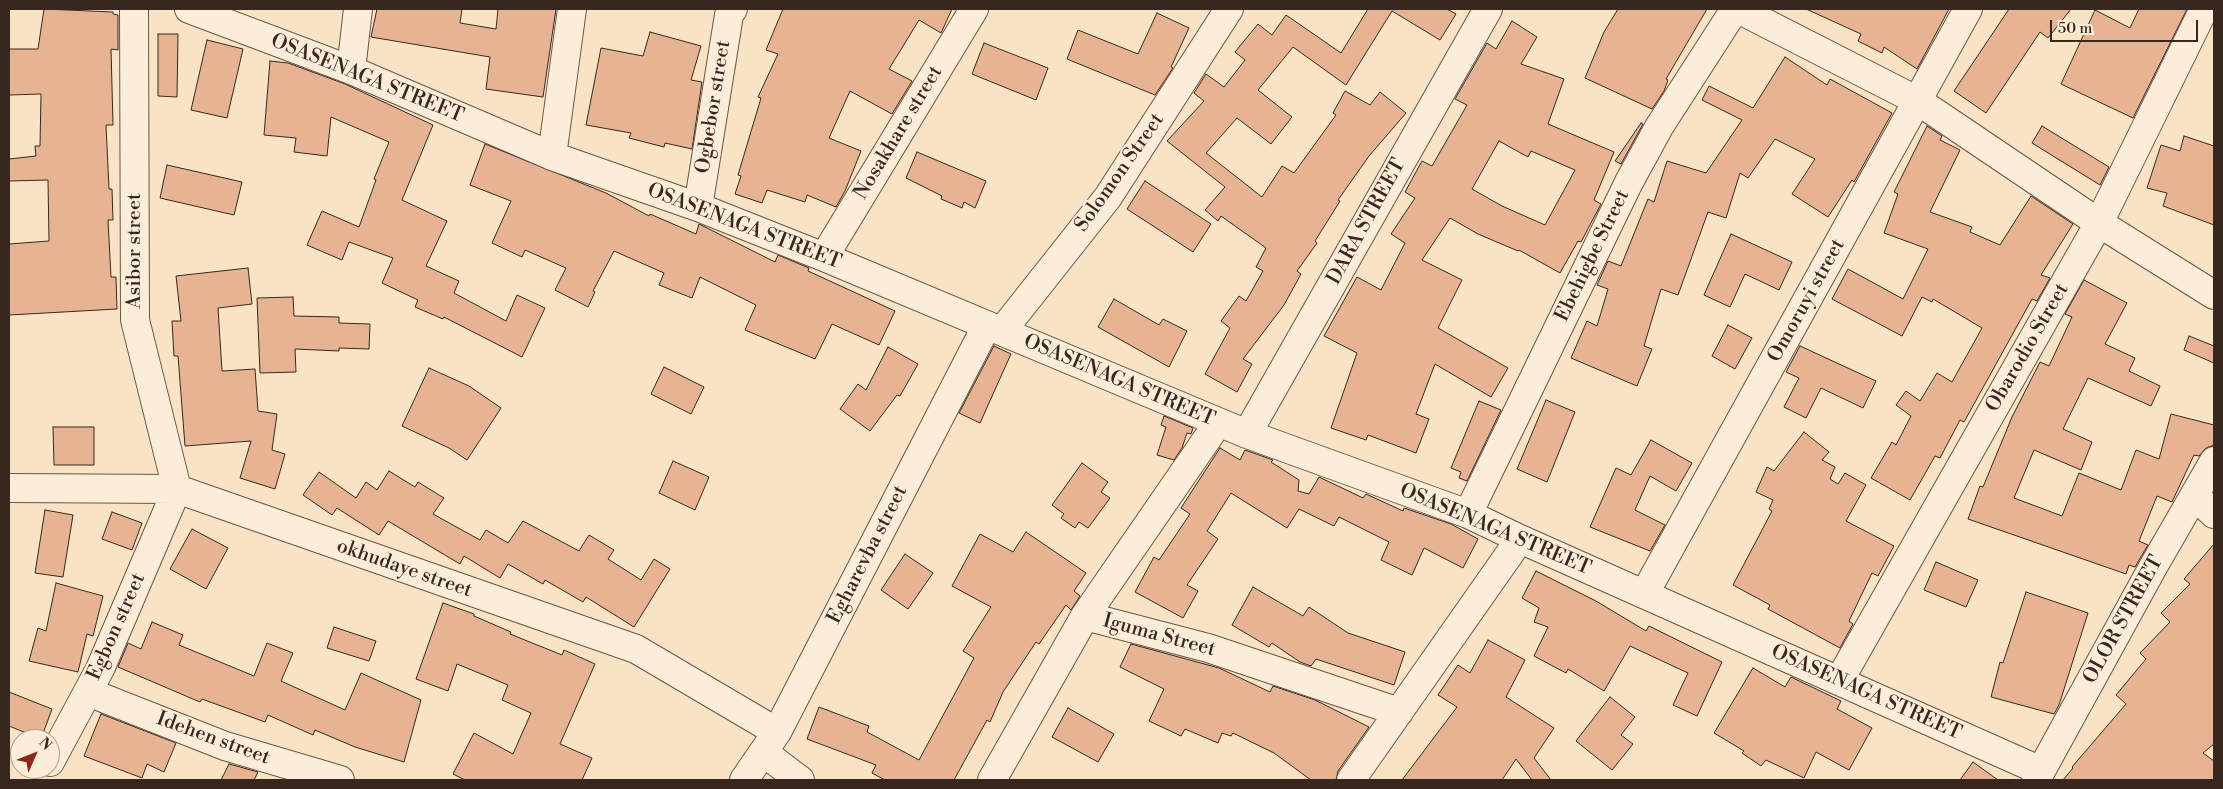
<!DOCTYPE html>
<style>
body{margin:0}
#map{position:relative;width:2223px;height:789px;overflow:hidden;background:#f9e3c5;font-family:"Libre Bodoni",serif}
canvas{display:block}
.frame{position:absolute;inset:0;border:10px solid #38271f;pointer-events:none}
.north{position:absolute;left:10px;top:729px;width:50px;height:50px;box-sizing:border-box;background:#fbedd9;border:1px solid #ad9e8f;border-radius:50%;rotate:46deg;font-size:14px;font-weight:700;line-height:20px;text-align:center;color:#38271f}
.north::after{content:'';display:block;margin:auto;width:18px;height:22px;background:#8f2418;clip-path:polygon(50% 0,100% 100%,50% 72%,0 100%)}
.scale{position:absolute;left:2050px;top:20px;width:148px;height:22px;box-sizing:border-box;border:2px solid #38271f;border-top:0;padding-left:6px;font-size:15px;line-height:18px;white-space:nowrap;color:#38271f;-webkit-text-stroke:4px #fbedd9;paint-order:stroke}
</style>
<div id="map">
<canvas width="2223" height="789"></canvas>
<div class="frame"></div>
<div class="north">N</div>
<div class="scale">50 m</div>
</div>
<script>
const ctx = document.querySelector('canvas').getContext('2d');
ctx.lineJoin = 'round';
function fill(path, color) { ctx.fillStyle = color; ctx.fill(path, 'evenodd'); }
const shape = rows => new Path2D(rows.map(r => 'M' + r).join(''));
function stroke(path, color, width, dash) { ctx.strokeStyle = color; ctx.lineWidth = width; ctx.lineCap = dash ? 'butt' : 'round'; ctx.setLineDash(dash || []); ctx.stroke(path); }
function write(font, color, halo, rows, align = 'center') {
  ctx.font = font + ' "Libre Bodoni",serif'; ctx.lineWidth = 4.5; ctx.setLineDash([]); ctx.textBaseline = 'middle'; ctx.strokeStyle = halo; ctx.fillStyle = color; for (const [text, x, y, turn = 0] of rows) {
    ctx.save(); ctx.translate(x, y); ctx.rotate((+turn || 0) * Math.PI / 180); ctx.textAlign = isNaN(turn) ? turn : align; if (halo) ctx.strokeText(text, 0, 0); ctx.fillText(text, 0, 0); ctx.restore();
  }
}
const building = shape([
 [44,9,113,12,113,14,118,15,118,50,111,49,113,125,106,125,109,189,112,189,113,220,108,220,111,277,116,277,117,309,9,315,9,244,49,241,48,180,9,181,9,159,36,156,35,146,40,146,41,94,9,95,9,49,38,49,44,9],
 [377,9,462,9,460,23,496,29,498,9,556,9,543,97,486,89,490,57,371,37,377,9],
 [783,9,952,9,941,33,919,20,889,69,912,81,892,114,850,91,829,138,861,151,845,191,836,207,807,195,805,202,767,190,762,203,735,194,741,176,738,175,761,98,758,97,778,54,766,50,783,9],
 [1368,9,1447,9,1456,14,1440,40,1392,11,1346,85,1293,47,1258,90,1292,117,1271,144,1237,118,1206,153,1262,197,1282,166,1294,173,1336,115,1333,113,1345,91,1370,105,1380,92,1406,113,1369,156,1338,200,1340,201,1315,241,1317,243,1297,271,1301,274,1284,305,1243,359,1252,364,1237,392,1205,374,1230,328,1221,321,1239,296,1246,301,1263,271,1256,267,1266,248,1221,216,1218,221,1205,210,1225,187,1167,141,1204,101,1194,93,1206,74,1224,87,1245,60,1235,52,1258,24,1272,35,1286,15,1341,53,1368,9],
 [1618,9,1707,9,1666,79,1668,80,1664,91,1652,109,1585,78,1604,32,1618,9],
 [1806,9,1949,9,1917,69,1884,47,1882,53,1858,41,1861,34,1806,9],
 [2009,9,2071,9,2048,38,2040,32,1986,113,1954,91,2009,9],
 [2139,9,2187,9,2133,118,2061,84,2095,10,2130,28,2139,9],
 [1157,13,1189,28,1171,67,1173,68,1155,95,1067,59,1078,30,1138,54,1157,13],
 [1512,21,1537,37,1521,64,1564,79,1548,124,1614,152,1594,200,1601,204,1581,242,1578,241,1560,273,1519,250,1518,251,1478,234,1450,218,1422,260,1462,280,1438,328,1508,368,1491,397,1435,364,1416,414,1429,419,1416,453,1368,435,1366,440,1331,428,1357,353,1324,336,1357,277,1381,290,1405,243,1391,234,1415,198,1405,192,1422,161,1432,166,1467,105,1455,99,1487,43,1496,49,1512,21],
 [1499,141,1528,157,1531,151,1575,170,1545,225,1502,206,1472,189,1499,141],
 [650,32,701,46,691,80,702,82,692,149,665,143,664,147,629,138,631,133,586,125,601,48,643,56,650,32],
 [158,34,178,34,177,97,158,96,158,34],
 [207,40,243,49,227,118,191,110,207,40],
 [984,43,1048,68,1036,100,972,74,984,43],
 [1785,57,1827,85,1830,79,1892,113,1854,182,1852,180,1828,217,1792,194,1815,159,1775,139,1748,178,1740,173,1726,218,1708,212,1678,295,1661,289,1644,346,1652,349,1637,386,1571,358,1587,321,1597,326,1608,289,1597,285,1608,261,1621,266,1648,199,1654,202,1667,161,1706,173,1742,120,1702,100,1709,86,1753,108,1785,57],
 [270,61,288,63,345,84,433,125,402,200,447,221,426,266,459,281,454,293,506,321,517,295,545,308,522,357,444,317,443,319,415,307,418,300,382,283,393,258,349,242,342,260,307,245,322,211,359,227,376,180,374,179,389,142,331,117,327,156,294,152,296,138,264,135,270,61],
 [1641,123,1643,124,1621,164,1615,161,1641,123],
 [1927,126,1942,136,1940,140,1960,150,1930,212,1972,227,1970,232,2000,245,2031,196,2073,224,2041,275,2050,278,2037,301,2032,299,1964,422,1960,420,1940,458,1935,456,1910,500,1871,478,1892,442,1896,445,1911,416,1896,405,1906,391,1920,401,1937,373,1952,382,1982,328,1933,299,1932,302,1922,297,1902,336,1832,299,1848,269,1903,299,1928,249,1884,233,1898,194,1894,192,1927,126],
 [2042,126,2109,167,2100,185,2032,143,2042,126],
 [2184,136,2214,146,2214,225,2163,206,2167,193,2147,188,2161,145,2180,151,2184,136],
 [485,144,606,193,649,216,650,214,696,234,699,224,775,262,778,255,809,268,808,271,895,311,879,345,832,324,815,359,745,330,756,305,700,277,692,298,659,285,664,273,614,251,593,291,595,292,588,307,555,290,566,268,525,250,522,257,492,243,511,201,470,185,485,144],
 [917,152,986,181,975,208,964,202,962,208,941,199,942,196,906,178,917,152],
 [167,165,242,182,234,215,160,198,167,165],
 [1145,181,1211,224,1193,252,1127,209,1145,181],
 [1731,234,1792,262,1779,290,1745,274,1730,307,1704,295,1731,234],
 [248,268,252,304,218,308,222,371,255,369,258,411,277,414,272,450,285,454,275,489,240,478,251,441,185,446,178,356,174,356,172,321,181,321,176,276,248,268],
 [2084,280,2127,303,2105,344,2135,358,2129,371,2160,386,2151,406,2088,378,2063,429,2092,442,2081,470,2034,450,2014,498,2062,516,2079,473,2121,490,2136,450,2159,459,2171,414,2214,425,2214,445,2206,448,2199,456,2194,455,2172,502,2157,496,2139,541,2148,545,2135,567,2129,565,2126,574,1968,519,1980,486,1983,487,2012,417,2040,362,2049,366,2072,317,2065,314,2084,280],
 [293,297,294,316,339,317,339,323,370,324,369,349,339,348,339,351,295,349,296,372,260,373,257,298,293,297],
 [1114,299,1159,325,1163,319,1187,331,1169,367,1098,327,1114,299],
 [1728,325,1752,338,1735,369,1712,356,1728,325],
 [2189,336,2214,346,2214,363,2184,350,2189,336],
 [994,346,1011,354,980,423,959,413,994,346],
 [1800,346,1876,381,1863,408,1821,388,1806,418,1784,407,1799,378,1786,372,1800,346],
 [888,347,918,364,900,396,897,395,870,431,840,409,858,384,866,390,888,347],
 [664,367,704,387,691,414,651,394,664,367],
 [429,368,469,386,501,408,467,460,449,448,402,426,429,368],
 [1546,400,1575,412,1547,482,1517,469,1546,400],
 [1479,401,1501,410,1467,481,1459,478,1461,472,1451,468,1479,401],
 [1164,416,1193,428,1191,434,1187,433,1182,448,1174,460,1157,455,1166,427,1161,425,1164,416],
 [53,427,94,427,94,465,54,465,53,427],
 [1804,432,1829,452,1822,460,1835,467,1830,479,1838,484,1845,473,1866,485,1846,521,1894,546,1878,576,1872,573,1849,621,1853,624,1840,648,1768,609,1770,605,1733,585,1772,511,1769,509,1773,500,1756,492,1767,467,1774,471,1804,432],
 [1651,440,1692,463,1676,491,1650,476,1635,510,1665,525,1650,551,1590,527,1616,468,1631,475,1651,440],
 [1220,448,1240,460,1245,450,1273,460,1271,462,1299,480,1298,491,1309,494,1319,477,1363,498,1366,494,1403,511,1404,508,1451,524,1478,539,1463,568,1424,548,1412,575,1381,560,1389,542,1339,517,1334,526,1299,509,1287,528,1231,493,1207,531,1218,539,1187,585,1198,591,1183,618,1135,592,1154,557,1159,560,1190,514,1181,508,1220,448],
 [673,461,709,477,695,510,659,493,673,461],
 [1082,463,1108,482,1101,492,1110,498,1088,528,1079,522,1075,528,1061,518,1064,514,1052,505,1082,463],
 [389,471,415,487,418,482,444,498,433,514,480,540,486,530,508,543,523,521,579,551,589,535,614,550,608,559,641,580,654,559,670,569,634,627,586,597,583,602,545,580,543,584,508,564,500,578,464,556,460,564,388,521,379,535,337,508,332,515,303,495,319,472,356,498,366,482,377,490,389,471],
 [45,510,73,515,63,577,35,573,45,510],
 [112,512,142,523,132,550,102,539,112,512],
 [192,529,228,548,206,589,170,569,192,529],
 [1026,532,1086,573,1074,591,1080,596,1071,610,1066,605,1039,644,1036,642,1003,692,990,722,987,720,954,780,885,780,872,773,876,765,807,739,819,707,869,726,867,732,919,760,974,658,963,651,991,607,952,586,980,534,1013,552,1026,532],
 [2214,544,2214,744,2203,753,2214,761,2214,780,2063,780,2073,768,2072,767,2126,704,2116,695,2146,659,2140,653,2170,622,2161,613,2190,584,2184,579,2214,544],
 [905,554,933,573,908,609,881,590,905,554],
 [1936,562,1978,580,1966,607,1924,590,1936,562],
 [1536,571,1596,601,1646,631,1649,626,1722,662,1697,716,1673,705,1688,673,1630,646,1604,691,1568,669,1566,673,1534,656,1548,627,1534,622,1539,608,1522,598,1536,571],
 [56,583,103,596,93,636,87,634,78,672,29,661,38,628,46,631,56,583],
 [1253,587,1303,616,1309,607,1348,633,1405,652,1394,685,1316,659,1311,666,1300,662,1272,643,1269,647,1232,625,1253,587],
 [2026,592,2088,613,2059,705,2054,714,1991,697,2000,662,2003,663,2026,592],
 [443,603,474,614,474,616,511,632,510,634,562,655,564,650,595,664,560,744,592,758,582,780,465,780,453,774,474,733,513,754,531,713,502,700,508,685,457,664,448,691,416,679,443,603],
 [152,622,183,635,179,645,254,676,267,643,293,653,281,681,345,710,361,673,421,700,404,762,355,747,315,730,313,735,268,715,265,722,202,699,200,702,118,667,128,643,141,649,152,622],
 [334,627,376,641,369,661,327,648,334,627],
 [1488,640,1525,660,1506,697,1554,728,1534,758,1551,780,1532,780,1516,759,1502,780,1402,780,1457,707,1438,695,1458,665,1470,673,1488,640],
 [1131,644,1219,668,1270,692,1273,686,1315,700,1369,727,1338,771,1336,780,1311,780,1274,753,1233,733,1231,736,1222,733,1218,743,1185,729,1181,736,1149,721,1164,689,1120,667,1131,644],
 [1753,668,1785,687,1791,677,1841,701,1837,709,1872,728,1849,770,1816,752,1804,778,1766,760,1761,766,1742,753,1744,751,1714,733,1753,668],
 [9,692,52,709,41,739,9,726,9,692],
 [1610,697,1635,717,1621,735,1633,744,1612,770,1576,741,1610,697],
 [1068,708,1114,734,1098,762,1052,737,1068,708],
 [101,714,176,743,164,772,147,764,142,778,84,756,101,714],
 [1973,762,1998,780,1960,780,1973,762],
 [229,764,258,772,254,780,221,780,229,764]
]);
fill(building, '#e7b493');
stroke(building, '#38271f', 1);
const minor = shape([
 [189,9,351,70,552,156,698,207,824,257,1247,434,1468,514,1520,539,2041,771],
 [1738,9,1918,101,2099,223,2214,295],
 [351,70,358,9],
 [552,156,572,9],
 [698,207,729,15,733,9],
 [824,257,974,9],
 [1002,331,1108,197,1229,9],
 [1247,434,1488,9],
 [9,488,177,489,636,649,777,732],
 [2195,496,2214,514],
 [1468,514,1629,182,1659,127,1735,9],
 [1645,593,1968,9],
 [1085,616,1208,648,1399,712],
 [1839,681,2099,223,2204,9],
 [88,692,225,746,340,780],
 [763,752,800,780],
 [50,762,100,669,177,489,135,320,134,9],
 [744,780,777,732,987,325],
 [992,780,1085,616,1218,423],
 [1351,780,1520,539],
 [2036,780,2153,567,2214,461]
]);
stroke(minor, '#685648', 30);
stroke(minor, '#fbedd9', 28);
write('20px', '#38271f', '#fbedd9', [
 ["OSASENAGA STREET",367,79,22],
 ["Ogbebor street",714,107,-81],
 ["Nosakhare street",899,133,-59],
 ["Solomon Street",1120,173,-55],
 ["DARA STREET",1367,222,-61],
 ["OSASENAGA STREET",744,227,21],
 ["Asibor street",135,251,-90],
 ["Ebehigbe Street",1593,256,-64],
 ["Omoruyi street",1807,301,-61],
 ["Obarodio Street",2028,348,-60],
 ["OSASENAGA STREET",1119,381,23],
 ["OSASENAGA STREET",1495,530,23],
 ["Egharevba street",868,555,-63],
 ["okhudaye street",404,569,19],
 ["OLOR STREET",2124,620,-61],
 ["Egbon street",117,627,-66],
 ["Iguma Street",1159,636,15],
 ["OSASENAGA STREET",1866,693,24],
 ["Idehen street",213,739,20]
]);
</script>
